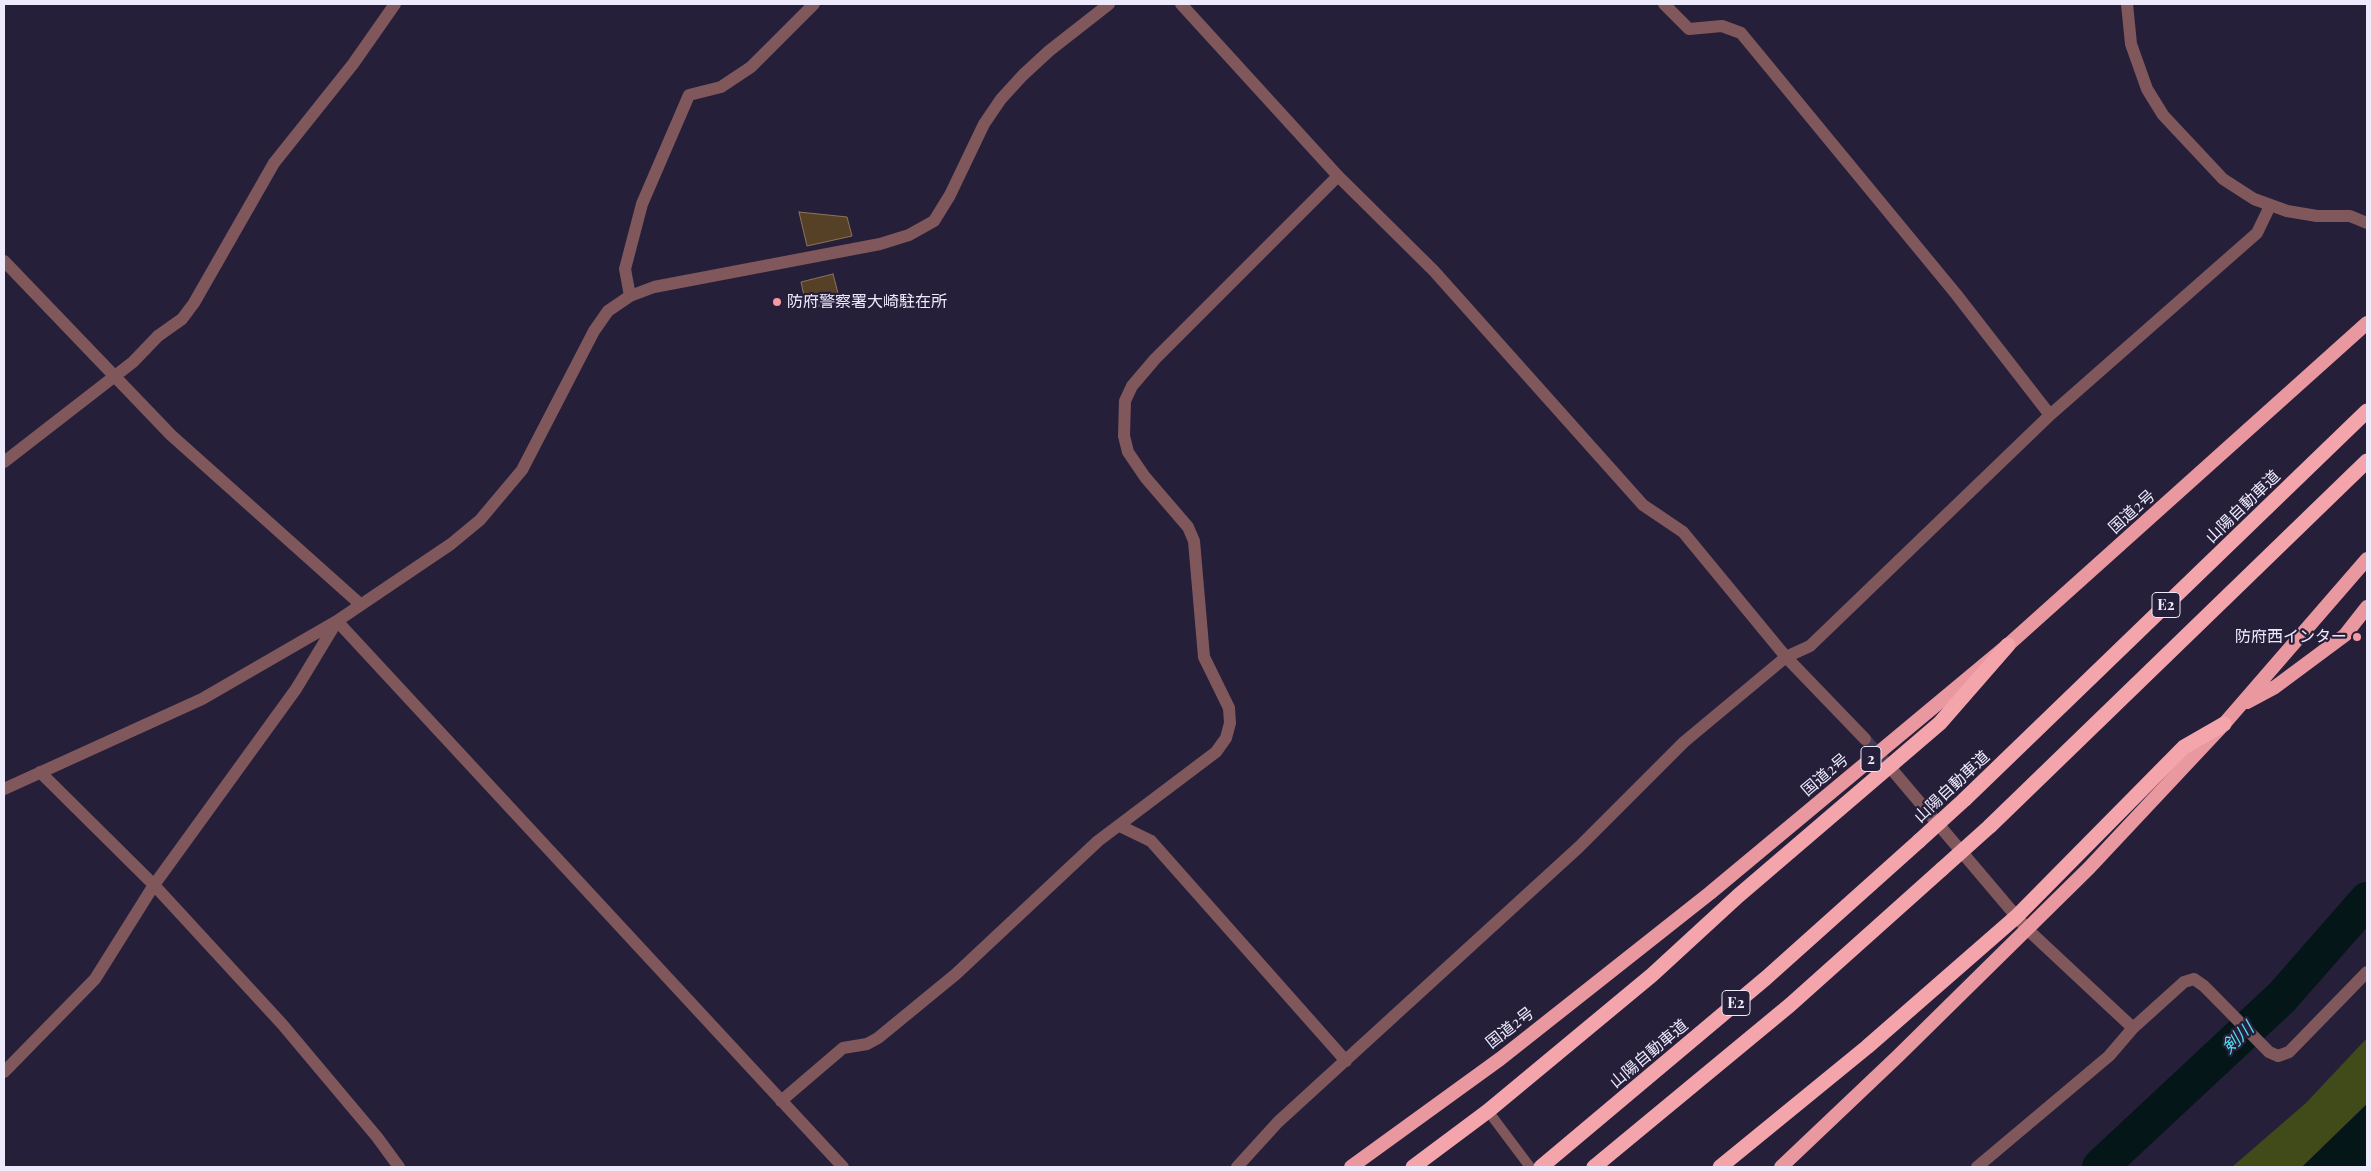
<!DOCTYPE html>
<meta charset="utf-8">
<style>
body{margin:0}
#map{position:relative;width:2371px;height:1171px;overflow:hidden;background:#261f3a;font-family:"Playfair Display",serif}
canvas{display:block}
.frame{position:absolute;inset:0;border:5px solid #edeafc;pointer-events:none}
</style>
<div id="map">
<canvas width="2371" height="1171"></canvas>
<div class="frame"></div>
</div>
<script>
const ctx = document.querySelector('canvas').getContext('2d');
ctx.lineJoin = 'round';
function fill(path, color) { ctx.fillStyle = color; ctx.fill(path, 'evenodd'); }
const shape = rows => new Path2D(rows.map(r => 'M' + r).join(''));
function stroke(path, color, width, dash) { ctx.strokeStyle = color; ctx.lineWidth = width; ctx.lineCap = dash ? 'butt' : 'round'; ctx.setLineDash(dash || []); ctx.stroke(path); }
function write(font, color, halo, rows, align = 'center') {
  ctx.font = font + ' "Playfair Display","Noto Sans JP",serif'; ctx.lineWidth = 4.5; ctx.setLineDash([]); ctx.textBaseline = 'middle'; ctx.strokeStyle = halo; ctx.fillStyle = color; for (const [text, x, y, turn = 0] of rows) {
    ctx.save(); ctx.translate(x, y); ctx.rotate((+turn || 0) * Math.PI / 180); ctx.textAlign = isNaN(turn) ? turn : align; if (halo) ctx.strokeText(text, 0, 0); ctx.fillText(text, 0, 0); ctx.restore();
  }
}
fill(shape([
 [2367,1038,2367,1104,2302,1167,2232,1167,2306,1103]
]), '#414b19');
fill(shape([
 [2367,1104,2367,1167,2302,1167]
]), '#051618');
stroke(shape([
 [2100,1167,2282,997,2367,900]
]), '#051618', 36);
const building = shape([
 [799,212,847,217,852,236,807,246,799,212],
 [833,274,840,301,807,309,801,282,833,274]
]);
fill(building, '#564026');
stroke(building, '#8d755a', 1);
stroke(shape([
 [1865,739,1894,772]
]), '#443d57', 12, [12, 6]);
stroke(shape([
 [1488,1111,1530,1167]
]), '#80585b', 10);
stroke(shape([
 [1181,4,1338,176,1434,271,1643,505,1683,532,1786,657,1865,739],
 [1664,4,1689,29,1722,26,1741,33,1956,294,2050,415],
 [4,261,171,435,360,604],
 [630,296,625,269,642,204,689,95,721,87,751,67,814,4],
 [4,462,133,362,158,336,182,319,194,303,274,163,353,64,395,4],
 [337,621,843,1167],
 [40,772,154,885,282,1024,377,1137,399,1167],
 [1894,772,2027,929,2133,1028],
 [4,789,202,699,337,621,451,544,480,520,522,470,594,331,608,311,630,296,654,287,880,244,909,235,934,221,950,195,984,124,1001,99,1023,75,1049,51,1109,4],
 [1120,826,1151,841,1346,1061],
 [4,1072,95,979,154,885,296,689,336,623],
 [781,1101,843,1048,867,1044,878,1038,956,974,1098,841,1216,752,1226,738,1230,723,1229,708,1204,657,1194,541,1188,527,1145,477,1128,452,1124,436,1125,401,1132,386,1155,359,1338,176],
 [1237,1167,1278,1122,1579,847,1684,742,1786,657,1810,646,2050,415,2257,233,2270,206],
 [1977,1167,2109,1056,2133,1028,2184,982,2194,979,2204,986,2269,1052,2278,1056,2289,1052,2367,972]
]), '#80585b', 12);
stroke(shape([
 [2127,4,2131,44,2147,89,2163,115,2223,179,2254,199,2287,211,2317,216,2350,216,2367,223]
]), '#80585b', 12);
stroke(shape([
 [2247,702,2275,687,2345,635,2367,607],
 [1351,1167,1500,1059,1710,893,2008,645,2367,323],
 [1781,1167,1898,1056,2089,868,2224,724,2367,559]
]), '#e8989e', 14);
stroke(shape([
 [1965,799,2367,411],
 [1990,826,2367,461],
 [1413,1167,1488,1111,1652,975,1738,896,1940,723,2008,645],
 [1541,1167,1766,978,1919,841],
 [1594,1167,1790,1005,1942,869],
 [1720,1167,1867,1047,2016,917,2184,747,2224,724]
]), '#f4a5ab', 15);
stroke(shape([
 [1919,841,1965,799],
 [1942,869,1990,826]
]), '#f4a5ab', 15);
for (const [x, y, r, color] of [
 [777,302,5,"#f49aa2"],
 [2357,637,5,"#f49aa2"]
]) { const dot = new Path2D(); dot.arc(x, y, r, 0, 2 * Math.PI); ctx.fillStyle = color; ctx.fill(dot); stroke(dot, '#261f3a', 2); }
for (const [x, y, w] of [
 [2166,605,28],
 [1871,759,20],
 [1736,1003,28]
]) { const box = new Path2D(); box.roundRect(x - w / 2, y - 12.5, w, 25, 4); ctx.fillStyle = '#261f3a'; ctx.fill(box); stroke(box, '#edeafc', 1); }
write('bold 15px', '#edeafc', null, [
 ["E2",2166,605],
 ["2",1871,759],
 ["E2",1736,1003]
]);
write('16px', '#edeafc', '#261f3a', [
 ["防府警察署大崎駐在所",787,302],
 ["防府西インター",2347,637,"right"]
], 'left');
write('16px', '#edeafc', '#261f3a', [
 ["山陽自動車道",2243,507,-44],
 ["国道2号",2132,512,-42],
 ["国道2号",1825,775,-40],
 ["山陽自動車道",1952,787,-43],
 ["国道2号",1510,1028,-38],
 ["山陽自動車道",1649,1054,-40]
]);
write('italic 18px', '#54daef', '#261f3a', [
 ["剣川",2238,1038,-43]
]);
</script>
